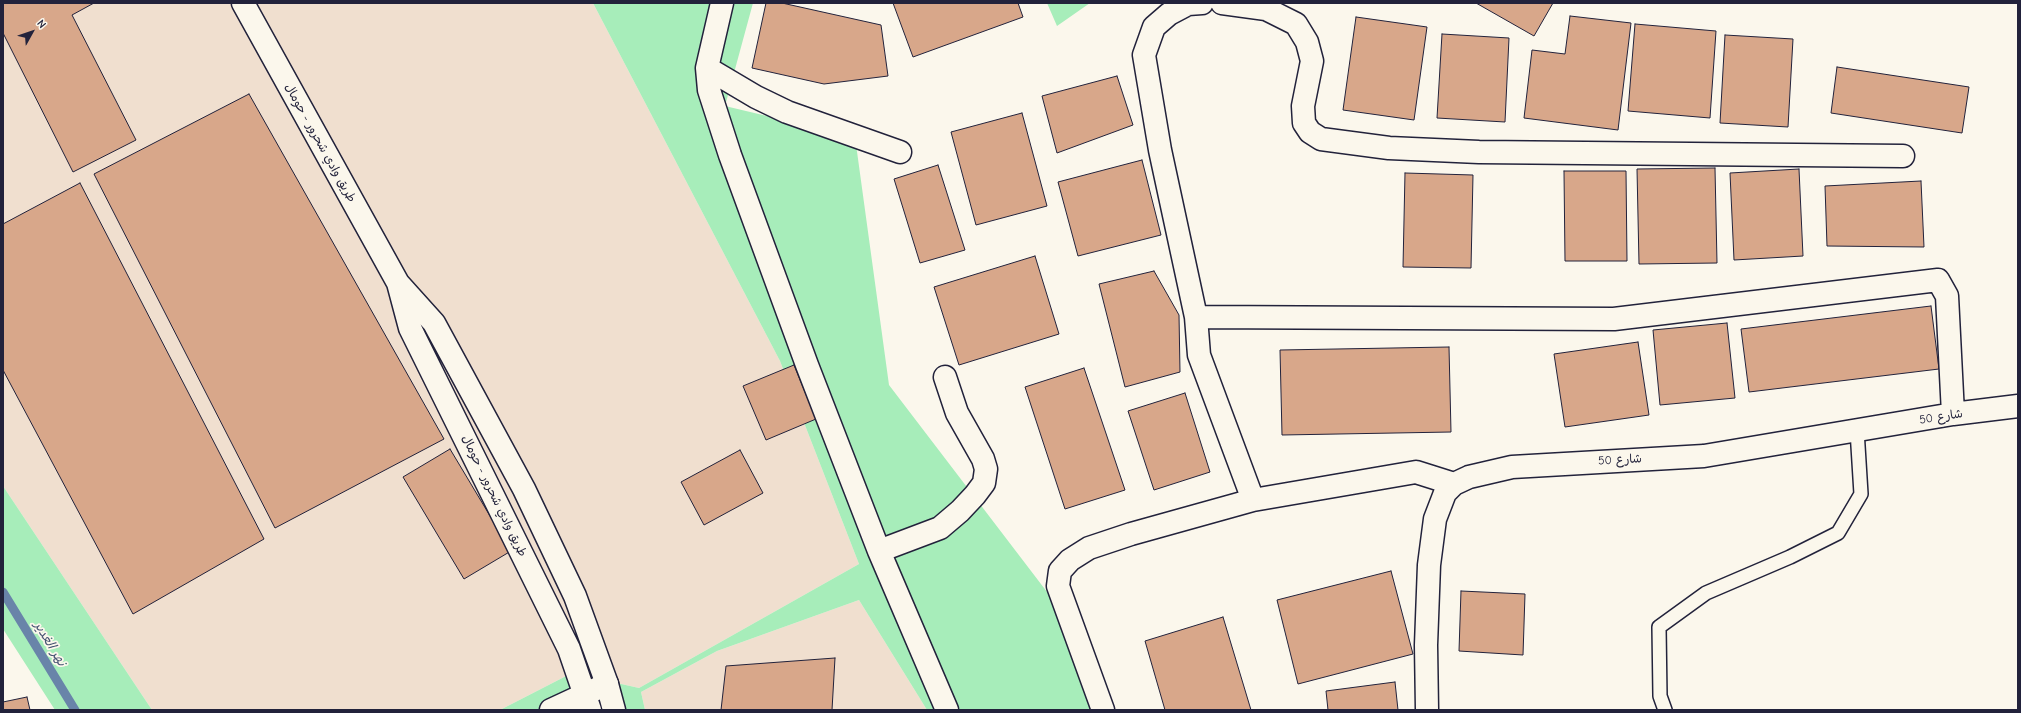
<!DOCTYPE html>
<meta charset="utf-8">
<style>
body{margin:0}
#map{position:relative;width:2021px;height:713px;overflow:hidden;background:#fbf7ec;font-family:"Comic Neue",sans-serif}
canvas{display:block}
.frame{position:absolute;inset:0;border:4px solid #22223b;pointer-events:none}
.north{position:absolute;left:12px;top:12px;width:40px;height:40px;-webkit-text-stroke:3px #fbf7ec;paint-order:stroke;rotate:50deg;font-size:11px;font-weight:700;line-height:16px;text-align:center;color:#22223b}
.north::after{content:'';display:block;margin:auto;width:14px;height:18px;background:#22223b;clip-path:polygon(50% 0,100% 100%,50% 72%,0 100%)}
</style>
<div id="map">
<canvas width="2021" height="713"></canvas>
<div class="frame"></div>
<div class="north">N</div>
</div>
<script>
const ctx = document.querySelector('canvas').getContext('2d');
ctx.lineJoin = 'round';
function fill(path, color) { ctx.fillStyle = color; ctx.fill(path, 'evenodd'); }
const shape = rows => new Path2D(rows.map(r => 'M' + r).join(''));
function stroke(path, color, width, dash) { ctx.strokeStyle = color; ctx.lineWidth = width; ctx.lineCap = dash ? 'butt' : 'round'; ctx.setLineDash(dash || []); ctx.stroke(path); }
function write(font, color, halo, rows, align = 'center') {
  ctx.font = font + ' "Comic Neue","Playpen Sans Arabic",sans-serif'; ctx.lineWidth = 3.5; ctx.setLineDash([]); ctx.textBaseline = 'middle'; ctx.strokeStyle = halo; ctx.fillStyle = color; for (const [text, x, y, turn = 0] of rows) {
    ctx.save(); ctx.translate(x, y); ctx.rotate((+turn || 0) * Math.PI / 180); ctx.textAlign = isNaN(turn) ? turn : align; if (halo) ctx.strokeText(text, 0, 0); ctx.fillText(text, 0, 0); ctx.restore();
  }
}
fill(shape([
 [3,3,593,3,780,361,859,564,639,688,572,673,500,710,152,710,3,486],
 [859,600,927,710,645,710,641,692,717,651]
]), '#f0dfcf');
fill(shape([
 [593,3,753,3,725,106,855,137,889,385,1057,605,1094,710,927,710,859,600,717,651,641,692,645,710,500,710,572,673,639,688,859,564,780,361],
 [1047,3,1090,3,1057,26],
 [3,486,152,710,55,710,3,629]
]), '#a7edba');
stroke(shape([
 [3,592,75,710]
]), '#6984a9', 9);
const building = shape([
 [3,3,94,3,72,15,136,140,73,172,3,33,3,3],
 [766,3,782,3,881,25,888,76,824,84,752,68,766,3],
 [893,3,1018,3,1023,17,913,57,893,3],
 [1476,3,1553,3,1534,36,1476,3],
 [1570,16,1631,23,1618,130,1524,118,1532,50,1565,54,1570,16],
 [1356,17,1427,27,1414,120,1343,110,1356,17],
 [1635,24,1716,31,1710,118,1628,111,1635,24],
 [1442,34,1509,38,1505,122,1437,118,1442,34],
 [1725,35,1793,39,1788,127,1720,123,1725,35],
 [1837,67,1969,87,1962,133,1831,113,1837,67],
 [1117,76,1133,125,1057,153,1042,96,1117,76],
 [249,94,444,439,275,528,94,174,249,94],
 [1022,113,1047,206,976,225,951,132,1022,113],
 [1142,160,1161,235,1078,256,1058,182,1142,160],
 [938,165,965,250,920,263,894,179,938,165],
 [1715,168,1717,263,1639,264,1637,169,1715,168],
 [1799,169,1803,256,1734,260,1730,173,1799,169],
 [1564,171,1626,171,1627,261,1565,261,1564,171],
 [1405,173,1473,175,1471,268,1403,267,1405,173],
 [1921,181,1924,247,1827,246,1825,186,1921,181],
 [80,183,264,539,133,614,3,370,3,224,80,183],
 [1035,256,1059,334,959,365,934,287,1035,256],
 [1154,271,1179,315,1180,372,1125,387,1099,284,1154,271],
 [1931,306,1939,369,1749,392,1741,329,1931,306],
 [1727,323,1735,398,1660,405,1653,330,1727,323],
 [1638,342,1649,415,1565,427,1554,354,1638,342],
 [1449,347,1451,432,1282,435,1280,350,1449,347],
 [794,365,816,419,766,440,743,386,794,365],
 [1084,368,1125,490,1065,509,1025,387,1084,368],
 [1185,393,1210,472,1154,490,1128,411,1185,393],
 [450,449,511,551,464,579,403,477,450,449],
 [740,450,763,493,704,525,681,482,740,450],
 [1391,571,1413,654,1298,684,1277,600,1391,571],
 [1461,591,1525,594,1523,655,1459,651,1461,591],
 [1223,617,1251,710,1165,710,1145,641,1223,617],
 [835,658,832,710,721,710,726,666,835,658],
 [1395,682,1398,710,1328,710,1326,691,1395,682],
 [27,697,30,710,3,710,3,702,27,697]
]);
fill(building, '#d8a78a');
stroke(building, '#22223b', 1);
const service = shape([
 [1665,710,1660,696,1659,627,1706,593,1790,557,1838,533,1861,494,1857,430]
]);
const minor = shape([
 [722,3,707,68,709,90,730,155,807,365,879,551,947,710],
 [1202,3,1188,4,1169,14,1154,27,1144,55,1160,150,1196,317,1199,355,1253,500,1416,472,1454,484],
 [1222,3,1266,9,1296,24,1307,42,1312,61,1303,106,1304,123,1310,132,1321,139,1389,148,1479,152,1903,156],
 [707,68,756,97,787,112,900,152],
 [1196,317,1614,319,1938,280,1947,296,1953,414],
 [879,551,940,528,960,511,975,495,984,483,986,469,983,459,957,413,945,377],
 [551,710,607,684],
 [1103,710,1058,586,1060,571,1070,560,1089,548,1131,534,1253,500],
 [1427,710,1426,645,1429,565,1435,519,1445,493,1454,484,1469,477,1512,467,1704,456,1953,414,2018,406]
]);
const secondary = shape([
 [243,3,398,283,410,328,569,649,590,710],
 [398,283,434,323,524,489,575,596,607,684,614,710]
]);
stroke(service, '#22223b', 16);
stroke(minor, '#22223b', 25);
stroke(secondary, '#22223b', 25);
stroke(service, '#fbf7ec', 13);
stroke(minor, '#fbf7ec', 22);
stroke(secondary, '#fbf7ec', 22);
write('12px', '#22223b', '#fbf7ec', [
 ["طريق وادي شحرور - حومال",320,143,61],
 ["شارع 50",1941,417,-9],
 ["شارع 50",1620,460,-3],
 ["طريق وادي شحرور - حومال",494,496,64]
]);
write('italic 13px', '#465372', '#fbf7ec', [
 ["نهر الغدير",50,644,59]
]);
</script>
